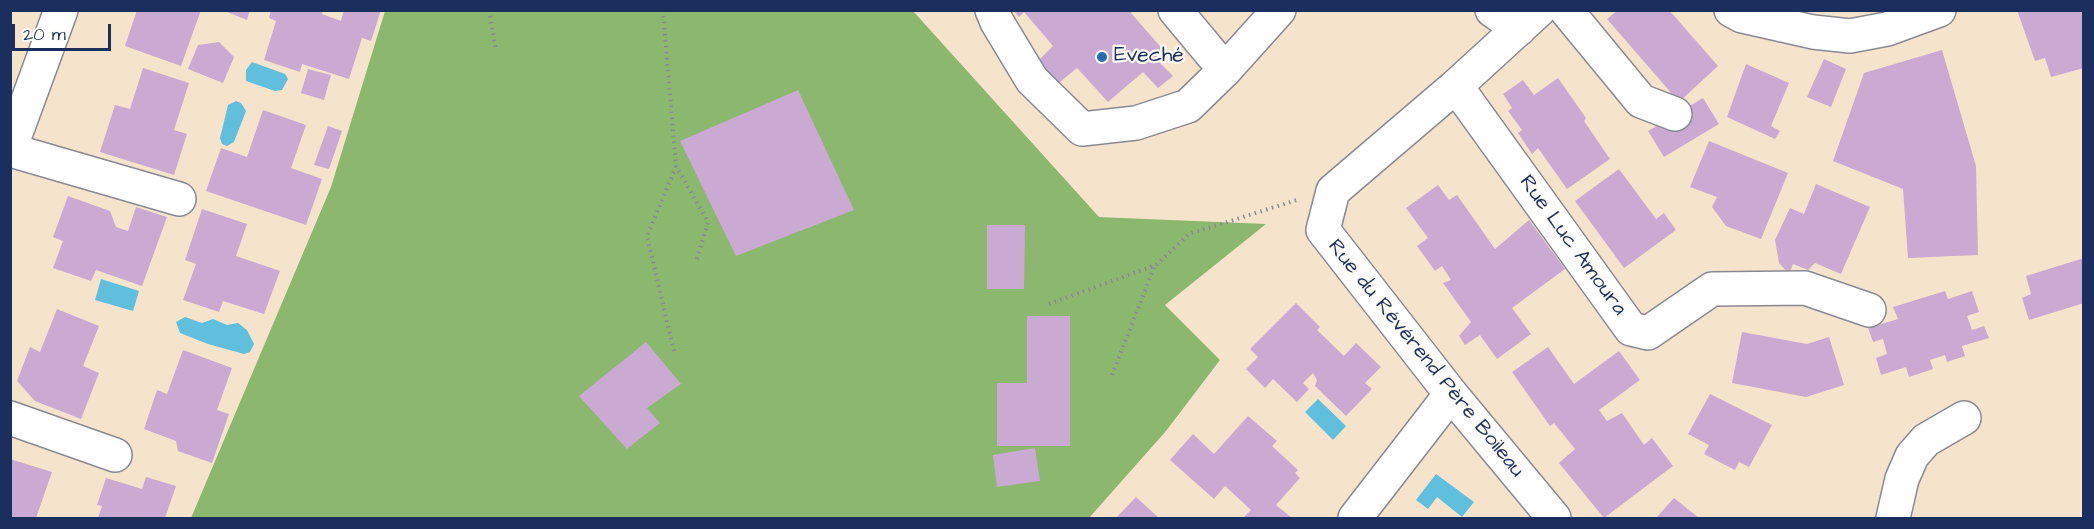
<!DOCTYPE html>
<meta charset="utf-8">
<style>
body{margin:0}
#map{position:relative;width:2094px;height:529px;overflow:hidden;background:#f6e3cc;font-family:"Architects Daughter",sans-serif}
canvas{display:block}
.frame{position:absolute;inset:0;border:12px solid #1b2f5e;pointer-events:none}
.scale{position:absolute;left:12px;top:24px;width:99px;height:27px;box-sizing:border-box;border:3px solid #1b2f5e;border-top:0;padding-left:8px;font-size:18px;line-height:21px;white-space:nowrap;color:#1b2f5e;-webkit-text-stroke:4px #fdfcf7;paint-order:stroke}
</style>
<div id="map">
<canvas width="2094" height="529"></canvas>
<div class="frame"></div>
<div class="scale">20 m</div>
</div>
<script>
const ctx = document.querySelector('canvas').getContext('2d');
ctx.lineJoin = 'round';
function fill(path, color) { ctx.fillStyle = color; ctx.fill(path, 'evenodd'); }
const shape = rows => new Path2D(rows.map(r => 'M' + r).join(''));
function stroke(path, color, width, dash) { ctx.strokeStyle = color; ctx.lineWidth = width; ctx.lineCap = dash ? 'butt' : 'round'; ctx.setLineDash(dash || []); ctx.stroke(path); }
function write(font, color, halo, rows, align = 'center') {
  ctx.font = font + ' "Architects Daughter",sans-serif'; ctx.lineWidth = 4.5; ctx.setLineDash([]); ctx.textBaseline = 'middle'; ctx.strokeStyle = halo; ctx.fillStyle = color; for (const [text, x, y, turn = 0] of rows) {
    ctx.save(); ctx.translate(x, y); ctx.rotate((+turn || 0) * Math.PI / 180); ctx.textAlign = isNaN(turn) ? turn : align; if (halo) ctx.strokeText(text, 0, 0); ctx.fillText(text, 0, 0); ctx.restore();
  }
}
fill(shape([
 [385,11,913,11,1099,217,1266,224,1165,305,1220,360,1166,431,1089,518,191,518,331,187]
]), '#8bb76e');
fill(shape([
 [252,62,285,74,288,79,282,90,275,91,246,81,246,70],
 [236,101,241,103,246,111,234,142,227,146,222,144,220,138,228,105],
 [101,279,139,291,133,311,95,300],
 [185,317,202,323,213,319,227,325,238,323,247,330,254,344,250,352,244,354,208,344,180,333,176,322],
 [1318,399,1346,426,1333,440,1305,412],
 [1436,474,1474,502,1462,517,1437,497,1428,509,1416,500]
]), '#5fbfdd');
fill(shape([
 [137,10,201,10,181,66,125,46],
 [222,10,250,10,247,20],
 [271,10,323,10,322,14,341,21,344,10,381,10,371,41,362,38,349,79,302,64,300,72,264,60,276,21,269,18],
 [1013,10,1133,10,1131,13,1166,53,1157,60,1173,76,1158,88,1143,72,1108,102,1077,68,1055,86,1037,62,1053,46,1024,12,1019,17],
 [1618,10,1669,10,1718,66,1679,102,1607,19],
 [2017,10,2081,10,2084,19,2084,68,2051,77,2045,58,2035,61],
 [219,42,234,57,223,83,188,69,198,45],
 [1942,50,1976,166,1978,255,1908,258,1903,189,1833,161,1864,73],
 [1824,59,1846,69,1831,107,1807,97],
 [1746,64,1789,83,1771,126,1780,131,1775,139,1727,117],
 [143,68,189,83,174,130,187,134,174,175,100,152,115,105,130,109],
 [308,69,331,75,324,100,301,93],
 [1558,78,1586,118,1584,121,1610,159,1567,189,1538,148,1532,154,1518,133,1522,130,1508,111,1512,108,1503,94,1523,80,1534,95],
 [798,90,854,210,736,256,680,141],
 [1703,98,1719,124,1664,157,1648,131],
 [263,110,306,125,291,168,322,179,306,225,206,191,221,148,247,157],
 [328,126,342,131,329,169,314,165],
 [1709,141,1788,173,1761,239,1726,226,1712,207,1717,197,1690,187],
 [1619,169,1656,219,1664,213,1676,230,1624,268,1575,201],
 [1816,184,1870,207,1841,274,1815,263,1808,270,1793,264,1789,274,1779,263,1775,240,1790,208,1804,214],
 [1438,185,1449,200,1457,195,1495,249,1529,220,1565,269,1512,308,1531,334,1497,359,1480,335,1465,345,1459,336,1471,322,1443,283,1451,280,1442,266,1435,271,1417,246,1428,238,1406,208],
 [68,196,110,211,116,227,128,231,136,207,167,217,142,286,96,270,91,281,53,268,63,241,53,237],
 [202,209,247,224,236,256,280,271,264,314,223,301,219,312,183,300,196,264,185,260],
 [987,225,1025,225,1024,289,987,289],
 [2084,258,2084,303,2029,320,2022,298,2031,294,2026,276],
 [1945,291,1948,299,1972,291,1979,312,1967,316,1972,330,1984,326,1989,338,1962,346,1965,356,1947,362,1945,355,1930,360,1933,369,1909,377,1906,367,1881,375,1876,358,1887,354,1883,339,1873,342,1868,328,1898,319,1893,307],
 [1296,303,1320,327,1317,330,1344,356,1356,343,1381,367,1365,383,1372,389,1346,416,1315,386,1317,380,1313,373,1303,383,1309,389,1297,402,1273,379,1265,388,1246,369,1258,357,1250,349],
 [57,309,99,326,83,366,99,373,81,419,35,401,17,381,30,347,40,352],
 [1027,316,1070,316,1070,446,997,446,997,383,1027,383],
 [1742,332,1807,344,1829,337,1844,385,1806,397,1732,383],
 [646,342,681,384,647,408,660,423,627,449,579,396],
 [1548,347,1574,384,1619,351,1640,380,1599,410,1607,421,1622,413,1644,445,1652,438,1673,466,1604,518,1559,463,1575,449,1554,423,1550,426,1512,372],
 [183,350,232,368,217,410,229,414,212,463,178,451,176,441,144,429,157,390,167,394],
 [1710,394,1772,425,1749,467,1739,462,1735,470,1704,454,1709,445,1688,434],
 [1248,416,1277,441,1272,446,1298,470,1295,473,1300,478,1276,505,1292,518,1243,518,1251,510,1225,486,1214,499,1170,460,1193,434,1214,454],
 [1035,448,1040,481,997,487,993,455],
 [10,459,52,472,36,518,10,518],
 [146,477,176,486,165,518,98,518,102,506,97,505,106,478,142,489],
 [1136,497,1159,518,1116,518],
 [1674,498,1699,518,1656,518]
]), '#caaad2');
const minor = shape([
 [992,10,997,22,1032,80,1082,129,1136,123,1188,106,1225,70,1279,10],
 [1175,10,1225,70],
 [1492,10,1519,29],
 [1539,10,1456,86,1333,191,1323,230,1451,394,1554,518],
 [1566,10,1641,101,1675,114],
 [1731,10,1742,16,1813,32,1850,36,1887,29,1939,10],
 [1456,86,1631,329,1648,333,1712,289,1805,288,1869,310],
 [10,149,61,10],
 [10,150,179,199],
 [10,418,115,455],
 [1355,518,1451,394],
 [1893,518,1902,479,1912,456,1926,440,1964,418]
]);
stroke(minor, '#888995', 36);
stroke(shape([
 [489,10,496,51],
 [663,10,676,166,708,222,696,262],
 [1049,304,1156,265,1189,234,1297,200],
 [674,351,647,236,676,167],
 [1112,375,1155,265]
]), '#888995', 4, [1.5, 4.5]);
stroke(minor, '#fff', 33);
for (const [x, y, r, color] of [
 [1102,57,6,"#1f6fb2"]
]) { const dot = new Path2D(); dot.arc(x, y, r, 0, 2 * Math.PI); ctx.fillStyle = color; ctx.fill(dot); stroke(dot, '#fdfcf7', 2); }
write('21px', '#1b2f5e', '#fdfcf7', [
 ["Eveché",1114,57]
], 'left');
write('21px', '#1b2f5e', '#fdfcf7', [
 ["Rue Luc Amoura",1572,246,54],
 ["Rue du Révérend Père Boileau",1425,359,51]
]);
</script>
